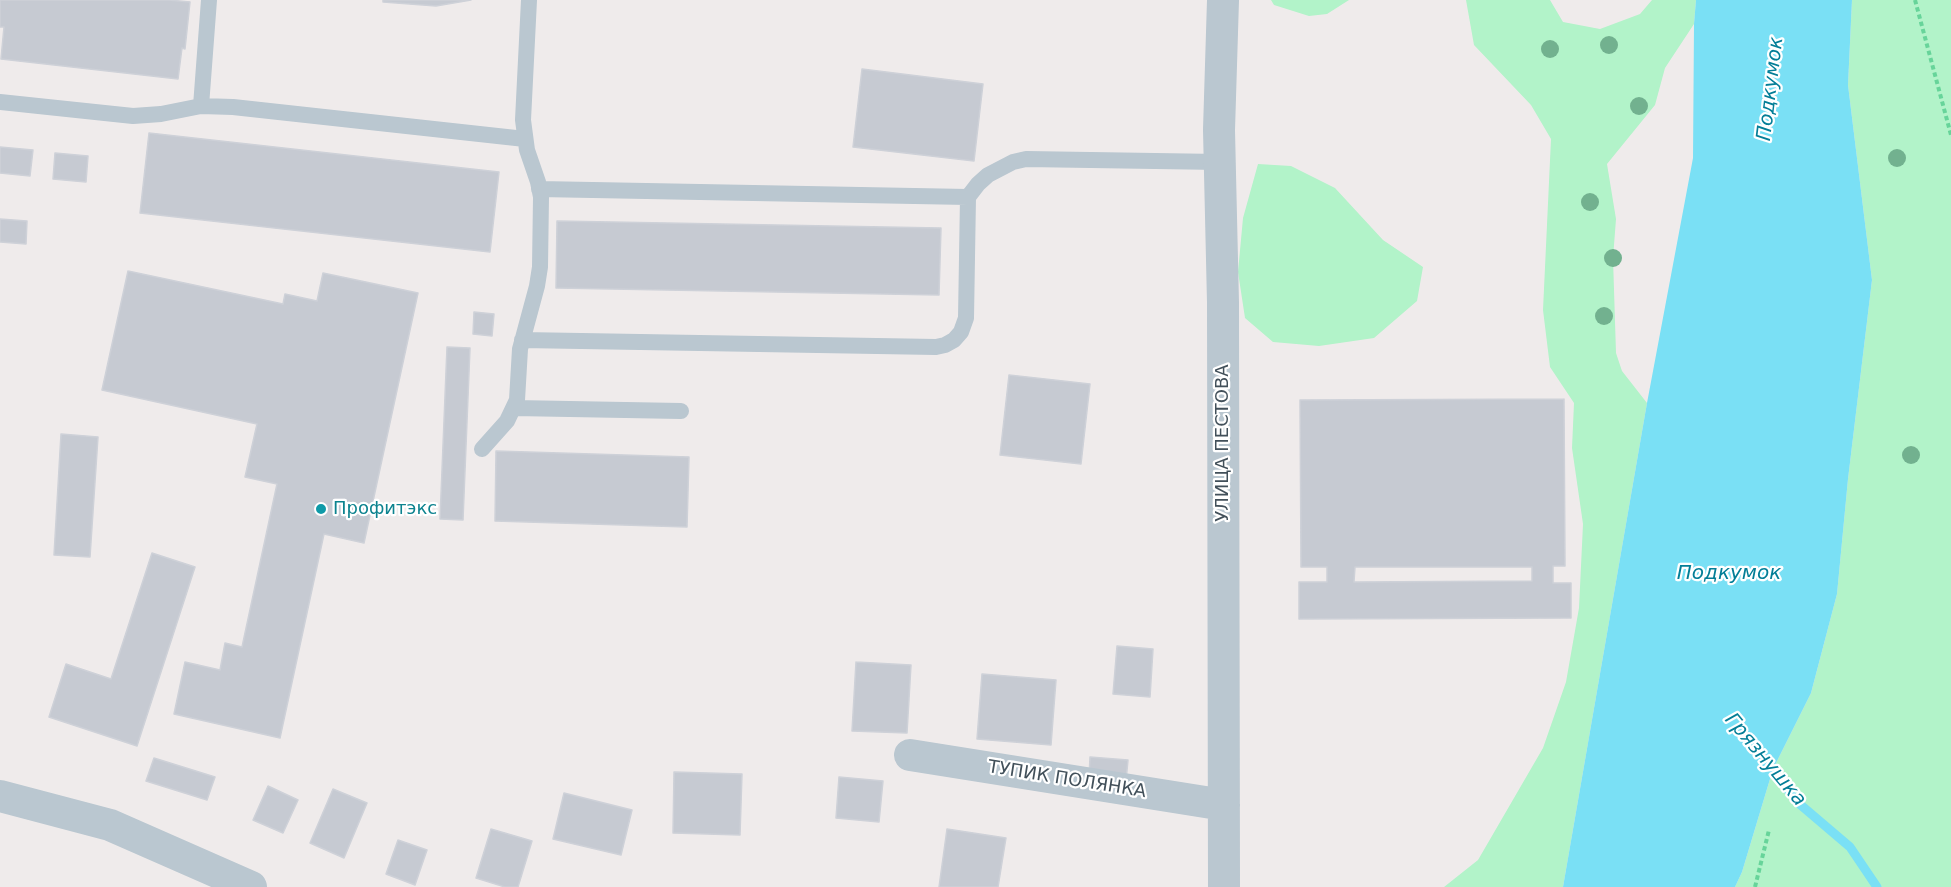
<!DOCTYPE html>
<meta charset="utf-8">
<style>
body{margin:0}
canvas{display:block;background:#efebeb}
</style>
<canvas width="1951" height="887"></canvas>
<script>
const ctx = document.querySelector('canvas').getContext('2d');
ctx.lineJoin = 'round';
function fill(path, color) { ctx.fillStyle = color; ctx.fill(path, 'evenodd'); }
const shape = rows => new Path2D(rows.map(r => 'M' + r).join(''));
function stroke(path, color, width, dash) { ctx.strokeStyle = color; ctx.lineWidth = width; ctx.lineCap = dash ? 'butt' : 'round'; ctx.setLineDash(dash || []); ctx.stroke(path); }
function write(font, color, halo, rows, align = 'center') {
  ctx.font = font + ' "DejaVu Sans",sans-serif'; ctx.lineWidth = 4.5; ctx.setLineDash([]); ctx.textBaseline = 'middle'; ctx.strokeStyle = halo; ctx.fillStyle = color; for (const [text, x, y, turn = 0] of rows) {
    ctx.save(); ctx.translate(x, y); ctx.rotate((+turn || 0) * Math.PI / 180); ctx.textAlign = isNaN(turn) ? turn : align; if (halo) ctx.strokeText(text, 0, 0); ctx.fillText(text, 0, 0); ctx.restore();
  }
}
fill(shape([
 [1271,0,1349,0,1327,14,1309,16,1274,5],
 [1466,0,1550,0,1563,22,1600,29,1640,14,1652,0,1696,0,1694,24,1665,68,1655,105,1607,164,1616,219,1613,258,1616,353,1622,371,1647,403,1563,887,1444,887,1478,860,1543,748,1566,682,1579,608,1583,524,1572,448,1574,403,1550,367,1543,310,1551,139,1531,105,1474,45],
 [1852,0,1951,0,1951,887,1735,887,1742,872,1773,769,1811,693,1837,594,1848,479,1872,280,1848,85],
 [1258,164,1291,166,1335,188,1383,240,1423,267,1417,301,1374,338,1319,346,1273,342,1245,318,1238,272,1243,218]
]), '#b2f3c9');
fill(shape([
 [1696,0,1852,0,1848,85,1872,280,1848,479,1837,594,1811,693,1773,769,1742,872,1735,887,1563,887,1647,403,1693,158,1694,24]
]), '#7ae0f5');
stroke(shape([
 [1765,759,1796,801,1850,847,1877,887]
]), '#7ae0f5', 9);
const building = shape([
 [0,0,169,0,190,2,185,49,182,48,178,79,1,59,4,27,0,27,0,0],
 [383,0,471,0,436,6,383,2,383,0],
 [862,69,983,84,974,161,853,147,862,69],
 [149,133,499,172,490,252,140,213,149,133],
 [0,147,33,150,30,176,0,173,0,147],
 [55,153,88,156,86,182,53,179,55,153],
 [0,219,27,221,26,244,0,242,0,219],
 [557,221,941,228,939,295,556,288,557,221],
 [128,271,283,304,285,294,317,301,323,273,418,293,364,543,324,534,280,738,174,714,185,662,220,670,225,643,242,647,277,484,245,477,257,424,102,390,128,271],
 [474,312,494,314,492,336,473,334,474,312],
 [447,347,470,348,463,520,440,519,447,347],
 [1009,375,1090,384,1081,464,1000,455,1009,375],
 [1564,399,1565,566,1553,566,1553,583,1571,583,1571,618,1299,619,1299,582,1327,582,1327,567,1301,567,1300,400,1564,399],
 [1355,567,1532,567,1532,581,1354,582,1355,567],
 [61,434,98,437,90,557,54,555,61,434],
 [496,451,689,457,687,527,495,521,496,451],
 [152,553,195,567,137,746,49,717,66,664,111,679,152,553],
 [1117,646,1153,649,1150,697,1113,694,1117,646],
 [856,662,911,665,907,733,852,731,856,662],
 [982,674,1056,680,1051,745,977,739,982,674],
 [1090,757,1128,760,1126,781,1089,778,1090,757],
 [154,758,215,777,207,800,146,781,154,758],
 [674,772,742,774,740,835,673,833,674,772],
 [839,777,883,781,879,822,836,818,839,777],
 [268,786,298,800,283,833,253,820,268,786],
 [333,789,367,803,344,858,310,843,333,789],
 [564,793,632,810,621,855,553,839,564,793],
 [491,829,532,841,518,887,505,887,476,878,491,829],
 [947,829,1006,838,998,887,939,887,947,829],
 [398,840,427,850,415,885,386,874,398,840]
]);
fill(building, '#c6cad2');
stroke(building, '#ced1d8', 1.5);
stroke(shape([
 [1915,0,1951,135],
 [1755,887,1769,830]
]), '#67d49a', 4, [4.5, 3]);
stroke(shape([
 [0,102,133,116,161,114,201,106,233,107,525,139],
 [201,106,209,0],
 [968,197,978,184,988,175,1013,162,1026,159,1220,162],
 [522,340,936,347,945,345,954,340,961,332,966,318,968,197,539,189],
 [514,408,681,411],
 [482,449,507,421,517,400,520,349,537,286,540,267,541,197,538,182,527,150,523,120,529,0]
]), '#bac7d0', 16);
stroke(shape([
 [1223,0,1219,130,1223,303,1224,887],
 [910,755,1224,805],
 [0,796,110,825,251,887]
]), '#bac7d0', 32);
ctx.fillStyle = '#72b18f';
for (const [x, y] of [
 [1609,45],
 [1550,49],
 [1639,106],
 [1897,158],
 [1590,202],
 [1613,258],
 [1604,316],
 [1911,455]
]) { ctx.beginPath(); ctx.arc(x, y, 9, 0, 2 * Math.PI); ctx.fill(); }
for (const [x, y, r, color] of [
 [321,509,6,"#0f9aa8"]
]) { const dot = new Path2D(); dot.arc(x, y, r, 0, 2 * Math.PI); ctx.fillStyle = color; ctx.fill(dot); stroke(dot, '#fff', 2); }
write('18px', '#42505a', '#fff', [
 ["УЛИЦА ПЕСТОВА",1223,443,-90],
 ["ТУПИК ПОЛЯНКА",1067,780,9]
]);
write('18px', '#0d838f', '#fff', [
 ["Профитэкс",333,509]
], 'left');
write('italic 20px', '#037e97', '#fff', [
 ["Подкумок",1771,89,-83],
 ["Подкумок",1729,574],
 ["Грязнушка",1765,760,50]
]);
</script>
